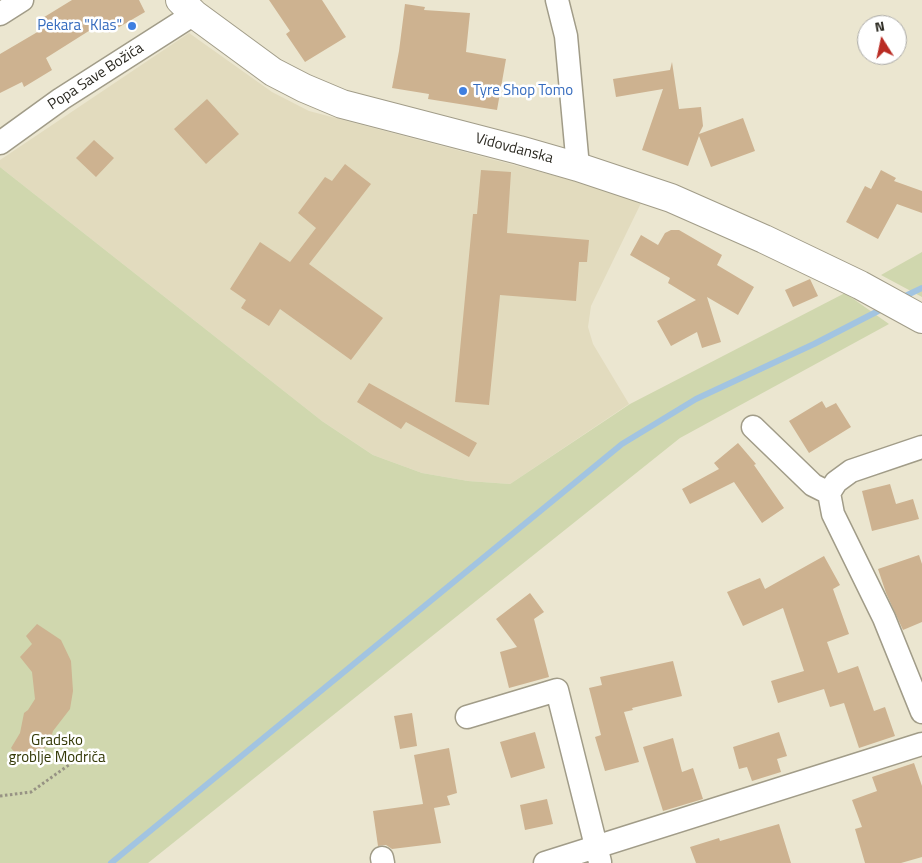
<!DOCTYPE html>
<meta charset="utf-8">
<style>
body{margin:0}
#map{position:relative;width:922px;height:863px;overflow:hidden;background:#ebe6d0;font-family:"Titillium Web",sans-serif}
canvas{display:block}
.north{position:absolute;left:857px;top:15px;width:50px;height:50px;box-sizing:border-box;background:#fff;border:1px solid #abaaa7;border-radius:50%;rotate:350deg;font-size:14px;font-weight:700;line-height:20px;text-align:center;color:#2c2a22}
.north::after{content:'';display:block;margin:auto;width:18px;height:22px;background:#b92b23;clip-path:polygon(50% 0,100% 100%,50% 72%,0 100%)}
</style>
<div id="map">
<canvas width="922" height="863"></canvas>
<div class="north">N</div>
</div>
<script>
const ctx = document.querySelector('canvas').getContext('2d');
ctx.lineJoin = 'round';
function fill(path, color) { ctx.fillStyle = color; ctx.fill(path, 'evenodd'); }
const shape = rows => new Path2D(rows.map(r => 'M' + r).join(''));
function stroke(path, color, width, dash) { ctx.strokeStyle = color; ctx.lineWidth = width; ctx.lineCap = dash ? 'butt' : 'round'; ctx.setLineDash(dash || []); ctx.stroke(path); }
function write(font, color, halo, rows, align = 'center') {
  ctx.font = font + ' "Titillium Web",sans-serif'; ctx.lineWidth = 5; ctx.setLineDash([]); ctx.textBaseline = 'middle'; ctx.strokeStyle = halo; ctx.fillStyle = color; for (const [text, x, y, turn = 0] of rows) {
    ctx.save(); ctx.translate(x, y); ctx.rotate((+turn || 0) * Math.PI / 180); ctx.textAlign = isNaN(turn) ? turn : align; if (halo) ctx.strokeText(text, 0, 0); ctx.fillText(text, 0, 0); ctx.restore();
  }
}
fill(shape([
 [189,33,272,92,309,111,643,199,591,306,588,327,593,344,629,404,510,484,468,481,422,473,373,455,322,421,0,167,0,160]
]), '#e2dbbe');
fill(shape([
 [0,167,322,421,373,455,422,473,468,481,510,484,630,404,845,293,889,324,680,438,148,863,0,863],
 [922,252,922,297,881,275]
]), '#d0d7ae');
stroke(shape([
 [901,298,922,288],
 [111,863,622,444,696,399,814,344,884,308]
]), '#a2c4e1', 6);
fill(shape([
 [72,0,139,0,145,12,109,33,103,22,46,58,52,70,24,87,22,82,0,93,0,54,46,27,41,19],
 [269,0,322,0,346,37,305,62,286,34,290,31],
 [405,4,425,7,424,10,470,13,466,52,506,59,497,110,428,99,429,94,392,88,399,51],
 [672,62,679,109,701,107,703,126,699,134,743,118,755,151,711,167,699,136,688,166,642,150,663,89,616,97,613,79,670,70],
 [207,99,239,134,206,164,174,129],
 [94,140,114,158,96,177,76,158],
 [345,164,371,184,309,264,383,318,351,360,280,309,269,326,241,308,246,300,230,289,260,242,290,262,316,228,298,213,325,177,332,181],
 [481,170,511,172,507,233,589,240,587,262,579,262,576,301,500,295,489,405,455,402,473,214,477,214],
 [881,170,896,178,894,181,922,191,922,213,897,204,878,239,846,222,865,186,871,189],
 [671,230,679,230,722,255,717,265,754,287,738,315,707,297,721,342,702,348,697,332,671,346,657,321,696,300,668,283,670,278,630,255,641,235,658,245,665,233],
 [810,279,818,296,793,307,785,290],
 [369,383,477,443,469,457,406,422,401,429,357,402],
 [822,401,826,408,836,403,851,427,809,453,789,421],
 [738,443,756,464,754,465,784,508,762,523,734,482,690,504,682,489,719,469,714,463],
 [890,484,896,504,913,499,919,519,872,531,862,491],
 [919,555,922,564,922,622,903,630,886,593,878,569],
 [824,556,840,585,833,589,849,634,827,642,838,673,858,666,874,711,885,707,895,736,859,748,844,703,830,707,824,689,778,703,771,681,804,671,783,608,743,626,727,592,760,578,765,589],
 [530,593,544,612,534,619,549,677,509,688,500,652,517,647,496,619],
 [37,624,61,640,71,661,73,691,70,709,53,731,50,741,40,754,23,762,11,748,20,733,24,713,28,710,35,699,32,672,20,657,32,644,26,636],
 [673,661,682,696,632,708,633,710,624,712,639,762,605,771,595,737,601,735,589,688,602,685,600,677],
 [412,713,417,746,400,749,394,716],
 [535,732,545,768,511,778,500,742],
 [779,732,787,756,777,759,781,772,752,781,747,767,739,769,733,747],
 [673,738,682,772,693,768,703,799,663,811,643,747],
 [449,748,457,793,447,796,450,805,434,808,441,843,392,849,386,845,378,846,373,811,423,804,414,755],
 [914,763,922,786,922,857,901,863,865,863,855,829,862,827,852,800,877,791,872,777],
 [547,799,553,824,525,830,520,805],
 [779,824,791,863,696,863,690,847,719,838,720,841]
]), '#cdb290');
const minor = shape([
 [557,0,566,36,578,167],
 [0,14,22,0],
 [0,143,61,99,194,14],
 [753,427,813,485,829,493,833,514,884,618,922,712],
 [829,493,836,482,851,471,922,447],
 [467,717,557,690,600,862],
 [382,858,383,863],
 [545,863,922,744]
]);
const primary = shape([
 [180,0,194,14,273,72,304,88,342,104,519,150,578,167,671,198,764,239,860,285,922,319]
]);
stroke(minor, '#a19c88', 25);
stroke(primary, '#a19c88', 30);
stroke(shape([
 [0,796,31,792,73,762]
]), '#979384', 3, [2.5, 2.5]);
stroke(minor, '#fff', 22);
stroke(primary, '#fff', 28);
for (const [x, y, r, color] of [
 [132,26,5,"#3f7fe0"],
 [463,91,5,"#3f7fe0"]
]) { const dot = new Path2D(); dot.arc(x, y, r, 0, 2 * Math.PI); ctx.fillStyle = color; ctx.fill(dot); stroke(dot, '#fff', 2); }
write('15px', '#366cbe', '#fff', [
 ["Pekara \"Klas\"",122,26],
 ["Tyre Shop Tomo",473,91,"left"]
], 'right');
write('15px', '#2c2a22', '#fff', [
 ["Popa Save Božića",96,77,-33],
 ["Vidovdanska",514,149,15]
]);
write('15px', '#333806', '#fff', [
 ["Gradsko",57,741],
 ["groblje Modriča",57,758]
]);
</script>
